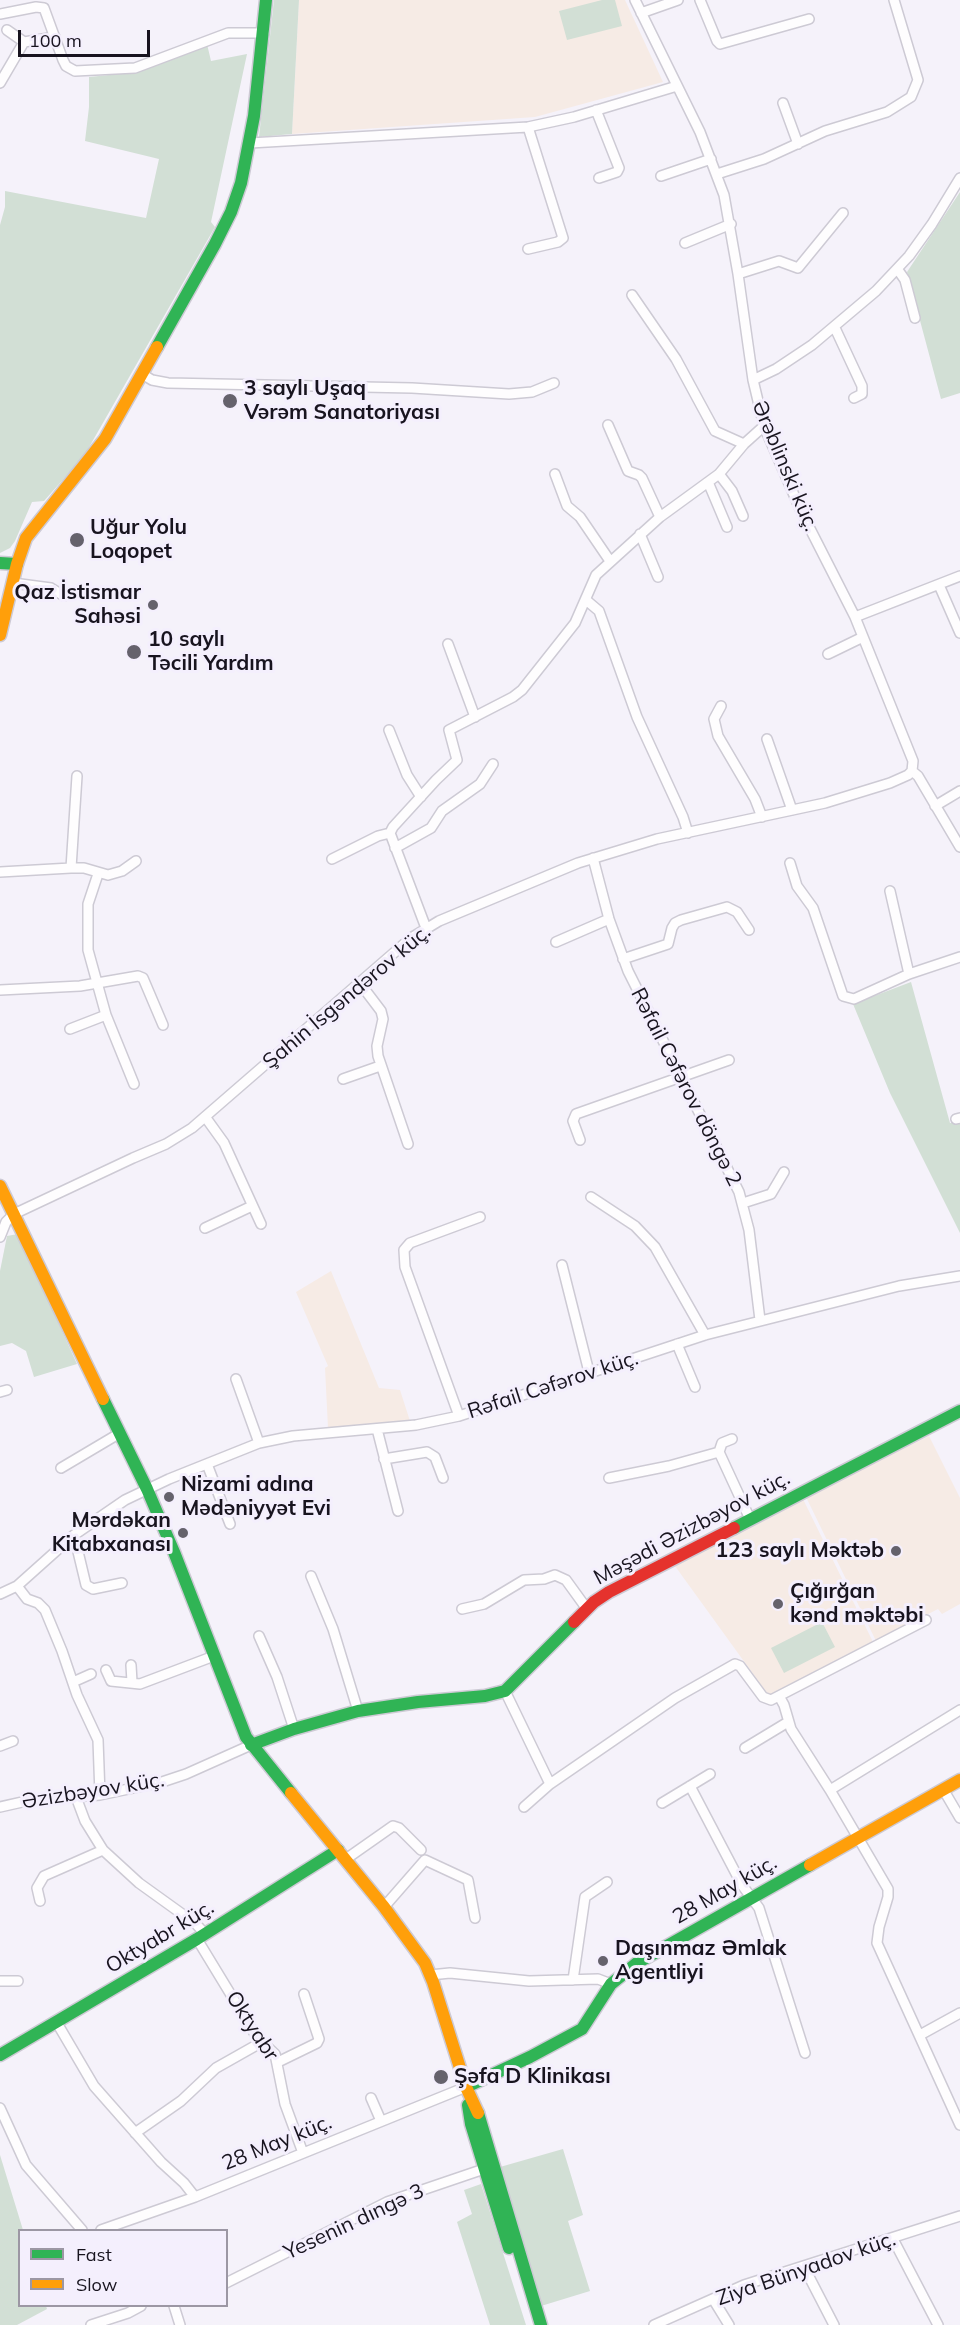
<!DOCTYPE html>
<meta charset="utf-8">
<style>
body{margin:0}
#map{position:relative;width:960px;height:2325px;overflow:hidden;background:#f5f2fa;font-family:Mulish,sans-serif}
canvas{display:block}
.legend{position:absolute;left:18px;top:2229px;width:210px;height:78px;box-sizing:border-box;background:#f4effd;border:2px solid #9c97a4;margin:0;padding:8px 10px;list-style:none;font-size:18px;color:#18141f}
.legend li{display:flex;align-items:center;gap:12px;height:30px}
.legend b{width:30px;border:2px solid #9c97a4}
.scale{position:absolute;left:18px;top:30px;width:132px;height:27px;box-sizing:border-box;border:3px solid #18141f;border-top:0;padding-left:8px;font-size:18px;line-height:21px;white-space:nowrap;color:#18141f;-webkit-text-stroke:4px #f4effd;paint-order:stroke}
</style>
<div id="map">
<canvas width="960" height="2325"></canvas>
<ul class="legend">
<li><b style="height:8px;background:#30b455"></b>Fast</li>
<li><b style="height:8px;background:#ff9f0a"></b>Slow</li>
</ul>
<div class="scale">100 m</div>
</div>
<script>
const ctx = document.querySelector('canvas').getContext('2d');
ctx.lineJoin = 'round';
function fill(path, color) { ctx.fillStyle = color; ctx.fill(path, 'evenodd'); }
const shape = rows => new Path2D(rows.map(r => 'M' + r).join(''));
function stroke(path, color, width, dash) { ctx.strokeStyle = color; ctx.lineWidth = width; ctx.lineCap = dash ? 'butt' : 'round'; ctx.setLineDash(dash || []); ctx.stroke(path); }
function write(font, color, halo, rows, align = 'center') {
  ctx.font = font + ' Mulish,sans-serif'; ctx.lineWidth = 6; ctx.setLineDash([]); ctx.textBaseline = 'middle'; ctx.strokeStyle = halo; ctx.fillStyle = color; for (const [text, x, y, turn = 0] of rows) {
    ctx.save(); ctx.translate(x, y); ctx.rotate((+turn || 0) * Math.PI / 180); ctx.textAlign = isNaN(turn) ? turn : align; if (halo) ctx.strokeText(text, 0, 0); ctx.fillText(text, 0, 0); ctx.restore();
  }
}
fill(shape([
 [299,0,625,0,663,82,535,117,292,134],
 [331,1271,379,1388,400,1390,410,1421,328,1428,325,1368,328,1366,296,1292],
 [929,1436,960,1498,960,1604,942,1614,938,1609,876,1641,806,1497],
 [803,1499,873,1642,769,1696,675,1566]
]), '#f6ebe5');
fill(shape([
 [274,0,299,0,292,134,259,137],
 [602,0,615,0,622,26,567,40,559,11],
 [207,44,211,61,247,54,211,222,215,227,84,456,44,501,32,502,15,541,10,548,0,553,0,225,5,207,5,191,146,218,159,159,85,141,89,107,89,77,139,72],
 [960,192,960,393,941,399,907,272],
 [911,982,950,1123,960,1122,960,1233,890,1093,853,1004],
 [18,1234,77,1364,34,1377,26,1351,12,1343,0,1346,0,1271,7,1236],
 [822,1622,835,1647,784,1673,771,1648],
 [563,2149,583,2215,568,2221,590,2291,541,2306,500,2167],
 [0,2155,23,2230,20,2230,20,2306,46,2306,47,2309,17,2325,0,2325],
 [481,2184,526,2325,490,2325,457,2222,472,2214,464,2190]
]), '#d2dfd5');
const street = shape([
 [635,0,700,132,724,195,738,274,753,380,764,426,801,511,855,617,913,761,912,771,918,776,960,847],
 [700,0,717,41,720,44,809,19],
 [641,13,678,0],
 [0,14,36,7,44,8,63,60,66,66,75,71,135,68,228,33,264,33],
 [7,30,24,42],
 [0,83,24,42,55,37],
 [783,103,798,144],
 [596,110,619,168,617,172,599,178],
 [528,127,563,238,558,242,528,249],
 [250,143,528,127,574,117,677,86],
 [717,174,764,159,825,131,887,112,911,97,918,80,894,0],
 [661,176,711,159],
 [685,243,731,224],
 [898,270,905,280,915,318],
 [738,274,779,261,798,268,843,213],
 [632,295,676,359,715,431,744,444],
 [835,328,862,386,862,394,854,398],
 [142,374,152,380,168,383,412,388,509,394,532,392,554,383],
 [753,380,776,369,812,345,876,291,909,256,932,224,960,178],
 [608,425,628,471,639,475,642,478,660,517],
 [555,474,567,506,580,517,610,561],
 [719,474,732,491,743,516],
 [708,482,727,527],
 [640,534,658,577],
 [13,583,51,588,64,596],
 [939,585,960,633],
 [586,600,599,611,637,717,683,817,688,833],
 [855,617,960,576],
 [448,644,475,717],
 [828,654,863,637],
 [721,706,714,719,718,736,755,799,762,817],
 [389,730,407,775,421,797],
 [767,739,792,810],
 [935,806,960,791],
 [395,848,431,828,442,811,480,784,493,764],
 [593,858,609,919,628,971,739,1192,749,1230,760,1320],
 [332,859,378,836,390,833],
 [790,863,797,886,813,908,843,996,854,999,909,974,960,957],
 [71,868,77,776],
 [0,872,71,868,84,868,108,875,122,871,136,861],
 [98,874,88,904,88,950,106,1015,134,1084],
 [890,891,909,974],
 [426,928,390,833,393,827,436,780,457,760,449,730,513,697,522,690,575,623,596,575,660,517,719,474,744,444,764,426],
 [556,942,609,919],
 [623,959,668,944,672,928,675,923,681,920,727,907,737,912,749,930],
 [359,982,381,1011,383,1019,377,1046,378,1056,408,1144],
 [0,990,80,986,138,976,143,978,163,1025],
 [70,1029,106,1015],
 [343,1079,380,1066],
 [206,1118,224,1143,261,1224],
 [956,1119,960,1118],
 [580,1140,573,1121,576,1114,729,1060],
 [591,1197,635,1226,655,1247,705,1335],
 [743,1203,771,1194,784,1172],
 [205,1228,252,1206],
 [0,1237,6,1222,14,1214,133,1158,166,1144,192,1128,411,938,439,921,578,863,657,839,825,803,890,783,908,775,912,771],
 [562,1265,589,1372],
 [677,1344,695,1387],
 [236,1379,259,1443],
 [0,1392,7,1390],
 [459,1416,405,1267,404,1250,410,1243,480,1217],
 [377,1429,398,1511],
 [719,1452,750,1519],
 [384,1459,427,1452,435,1457,443,1478],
 [207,1464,230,1524],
 [61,1468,120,1433],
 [609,1478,669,1466,719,1452,722,1443,732,1439],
 [74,1535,86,1585,93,1589,122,1583],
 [311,1576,333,1629,358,1711],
 [17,1586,27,1599,38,1603,45,1610,62,1651,77,1695,98,1740,100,1795],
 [0,1594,17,1586,74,1535,125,1500,169,1479,259,1443,293,1436,416,1425,459,1416,705,1335,899,1286,960,1276],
 [462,1609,484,1604,524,1580,544,1579,555,1575,566,1580,587,1609],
 [259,1636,277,1677,294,1729],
 [131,1665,132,1682],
 [106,1670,111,1681,140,1684,214,1656],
 [73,1682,91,1674],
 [505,1691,550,1784],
 [779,1696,784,1705,791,1729,830,1790,888,1889,888,1897,879,1927,877,1943,960,2125],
 [0,1746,13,1741],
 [745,1748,788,1722],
 [690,1786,742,1885,759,1908,805,2053],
 [943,1789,960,1818],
 [830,1790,960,1710],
 [76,1797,85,1821,103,1850,139,1883,196,1924,205,1934],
 [662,1803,710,1774],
 [0,1807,31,1800,100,1795,162,1782,186,1774,251,1745],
 [524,1807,550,1784,675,1698,735,1664,740,1666,763,1697,771,1700,926,1620],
 [346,1859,393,1826,399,1828,421,1850],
 [40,1901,37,1888,44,1876,103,1850],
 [384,1907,425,1860,468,1880,475,1918],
 [197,1939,256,2036,275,2054,285,2104,303,2153],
 [430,1975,450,1973,529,1981,598,1979,611,1984],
 [573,1980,585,1897,607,1882],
 [0,1981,18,1981],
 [57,2023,94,2086,161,2162,184,2183,195,2197],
 [920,2035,960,2013],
 [278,2062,317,2043,319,2039,304,1994],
 [371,2098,381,2121],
 [0,2108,26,2165,82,2230],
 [135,2133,181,2101,216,2068,262,2042],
 [101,2230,195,2197,466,2087],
 [893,2239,938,2325],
 [804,2267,834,2325],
 [226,2283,387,2202,484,2169],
 [713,2299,729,2325],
 [174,2306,180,2325],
 [91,2325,128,2313,141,2306],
 [654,2325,744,2285,960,2216]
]);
const fast = shape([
 [157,347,215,244,231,212,241,183,254,116,266,0],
 [0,563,17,564],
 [103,1399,147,1489,174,1552,246,1737,291,1793],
 [734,1528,960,1411],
 [251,1745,294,1729,358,1711,418,1702,485,1696,505,1691,574,1622],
 [0,2055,197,1939,338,1850],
 [466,2087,530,2057,582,2029,611,1984,637,1963,810,1865],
 [468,2105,471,2124,509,2248],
 [478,2113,541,2325]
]);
const slow = shape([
 [0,635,17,564,26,538,105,439,157,347],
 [0,1186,103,1399],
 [291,1793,384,1907,425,1963,433,1982,466,2087,478,2113],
 [810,1865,960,1780]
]);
const jam = shape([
 [574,1622,594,1602,609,1592,734,1528]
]);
stroke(street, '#cdcad4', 12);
stroke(fast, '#cdcad4', 15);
stroke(slow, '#cdcad4', 15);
stroke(jam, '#cdcad4', 15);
stroke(street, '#fefdfe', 9);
stroke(fast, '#30b455', 12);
stroke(slow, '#ff9f0a', 12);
stroke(jam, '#e5322d', 12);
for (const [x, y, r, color] of [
 [230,401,8,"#65626c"],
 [77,540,8,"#65626c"],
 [153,605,6,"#65626c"],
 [134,652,8,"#65626c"],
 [169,1497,6,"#65626c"],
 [183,1533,6,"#65626c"],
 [896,1551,6,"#65626c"],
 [778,1604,6,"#65626c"],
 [603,1961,6,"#65626c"],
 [441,2077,8,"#65626c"]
]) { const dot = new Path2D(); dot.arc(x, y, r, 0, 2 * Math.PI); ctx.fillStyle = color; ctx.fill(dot); stroke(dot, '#f4effd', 2); }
write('bold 21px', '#18141f', '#f4effd', [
 ["3 saylı Uşaq",244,389],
 ["Vərəm Sanatoriyası",244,413],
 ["Uğur Yolu",90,528],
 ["Loqopet",90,552],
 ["Qaz İstismar",141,593,"right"],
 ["Sahəsi",141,617,"right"],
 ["10 saylı",148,640],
 ["Təcili Yardım",148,664],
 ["Nizami adına",181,1485],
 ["Mədəniyyət Evi",181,1509],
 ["Mərdəkan",171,1521,"right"],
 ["Kitabxanası",171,1545,"right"],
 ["123 saylı Məktəb",884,1551,"right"],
 ["Çığırğan",790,1592],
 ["kənd məktəbi",790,1616],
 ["Daşınmaz Əmlak",615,1949],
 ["Agentliyi",615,1973],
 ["Şəfa D Klinikası",454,2077]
], 'left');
write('21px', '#18141f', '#f4effd', [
 ["Ərəblinski küç.",785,466,67],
 ["Şahin İsgəndərov küç.",347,997,-40],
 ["Rəfail Cəfərov döngə 2",686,1087,63],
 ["Rəfail Cəfərov küç.",553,1385,-18],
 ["Məşədi Əzizbəyov küç.",692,1528,-28],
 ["Əzizbəyov küç.",93,1791,-9],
 ["28 May küç.",725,1890,-30],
 ["Oktyabr küç.",160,1937,-31],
 ["Oktyabr",252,2026,57],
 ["28 May küç.",277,2143,-22],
 ["Yesenin dıngə 3",354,2222,-25],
 ["Ziya Bünyadov küç.",806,2269,-19]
]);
</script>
